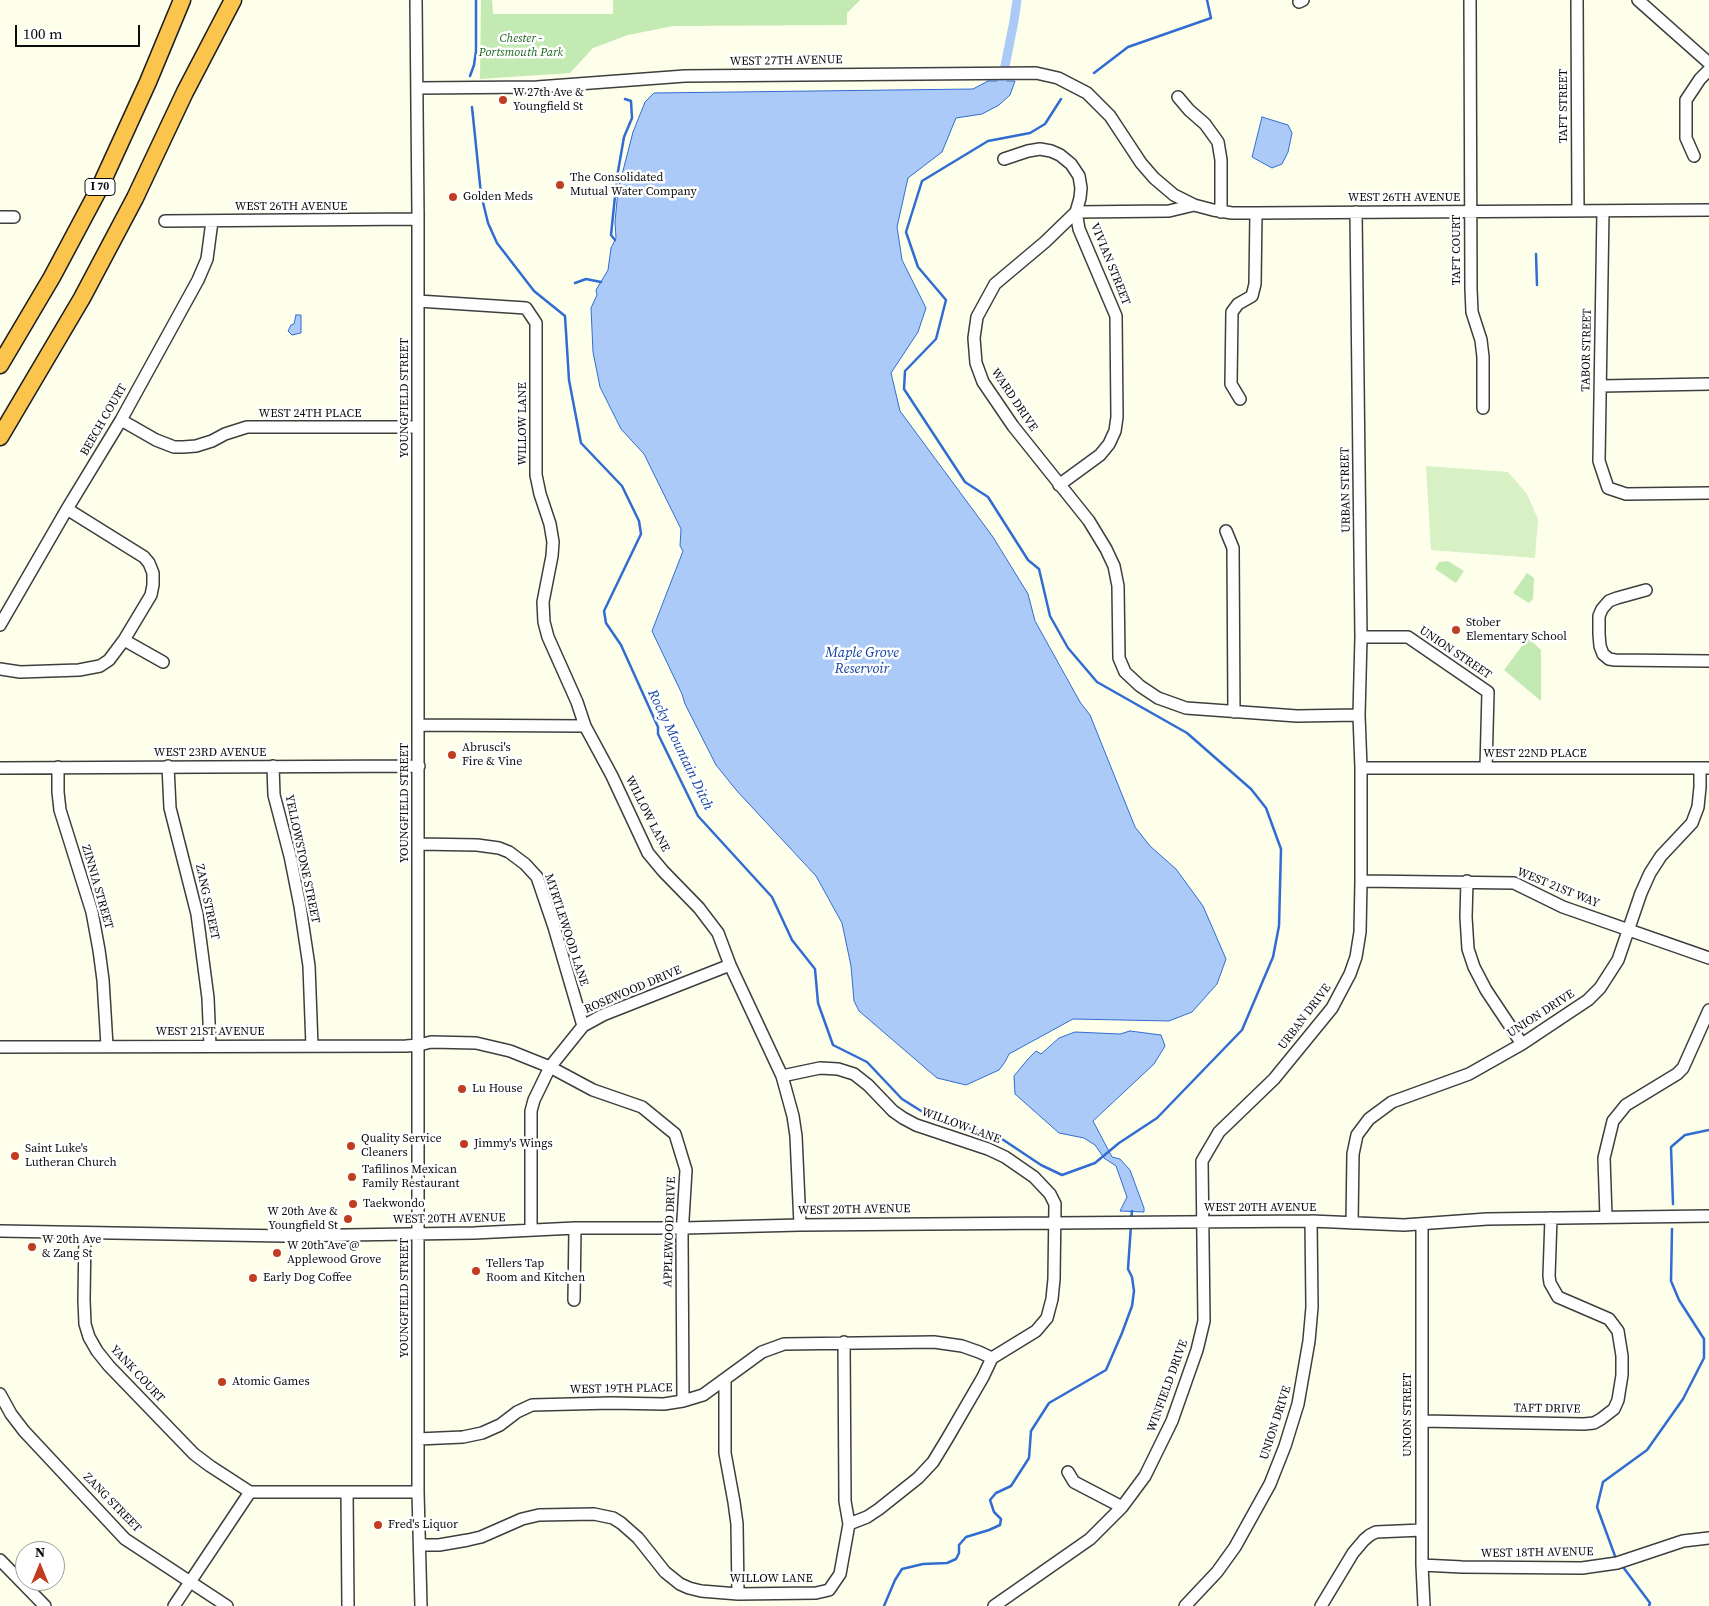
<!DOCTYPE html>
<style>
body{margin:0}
#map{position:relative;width:1709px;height:1606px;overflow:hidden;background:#feffea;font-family:"Source Serif 4",serif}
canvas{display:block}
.north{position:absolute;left:15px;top:1541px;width:50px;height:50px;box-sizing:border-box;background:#fff;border:1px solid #9d9d9d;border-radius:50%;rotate:0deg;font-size:14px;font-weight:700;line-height:20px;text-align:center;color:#0b0b0b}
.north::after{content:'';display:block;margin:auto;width:18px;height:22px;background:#c03d1f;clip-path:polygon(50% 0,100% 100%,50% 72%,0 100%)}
.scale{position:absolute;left:15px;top:25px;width:125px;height:22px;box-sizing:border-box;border:2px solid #0b0b0b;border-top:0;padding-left:6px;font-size:15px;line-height:18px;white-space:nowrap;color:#0b0b0b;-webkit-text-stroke:4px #fff;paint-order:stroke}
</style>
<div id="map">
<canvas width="1709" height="1606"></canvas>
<div class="north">N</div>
<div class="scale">100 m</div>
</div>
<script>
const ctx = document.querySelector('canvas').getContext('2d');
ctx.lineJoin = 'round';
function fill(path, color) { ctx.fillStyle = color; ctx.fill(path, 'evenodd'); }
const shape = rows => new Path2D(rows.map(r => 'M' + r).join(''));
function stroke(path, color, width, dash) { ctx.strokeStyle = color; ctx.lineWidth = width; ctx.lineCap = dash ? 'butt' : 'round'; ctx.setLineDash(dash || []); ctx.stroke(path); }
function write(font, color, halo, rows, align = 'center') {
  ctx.font = font + ' "Source Serif 4",serif'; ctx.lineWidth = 5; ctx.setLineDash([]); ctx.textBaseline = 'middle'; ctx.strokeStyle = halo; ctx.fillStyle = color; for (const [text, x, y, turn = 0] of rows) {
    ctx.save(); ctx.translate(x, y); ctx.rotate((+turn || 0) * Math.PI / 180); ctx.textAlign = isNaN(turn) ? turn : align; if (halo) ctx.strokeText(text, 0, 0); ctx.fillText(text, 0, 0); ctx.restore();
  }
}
fill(shape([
 [481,0,492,0,493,14,613,14,613,0,860,0,847,13,847,25,673,26,628,35,593,48,570,73,480,79],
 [1448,561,1464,571,1456,583,1435,569,1439,562],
 [1527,573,1534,578,1533,599,1529,603,1513,593],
 [1528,638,1541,650,1541,701,1504,670]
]), '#c2eab2');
fill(shape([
 [1426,466,1508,472,1527,494,1538,519,1535,558,1431,550]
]), '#d7f1c5');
const water = shape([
 [988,81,1015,81,1010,95,999,105,982,114,956,118,942,152,908,178,897,227,902,260,926,308,918,332,891,373,900,411,993,537,1028,594,1035,621,1080,702,1090,715,1135,827,1150,846,1176,869,1203,906,1226,959,1217,984,1192,1012,1169,1021,1073,1019,1009,1054,1005,1062,999,1070,966,1085,937,1078,859,1011,854,1001,851,966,842,923,816,876,737,791,716,765,685,704,682,694,652,631,683,551,680,546,681,529,644,454,621,429,600,387,593,352,591,308,597,295,596,290,608,270,611,248,616,238,615,222,618,190,633,132,645,102,654,93,973,89,988,81],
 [1262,117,1288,125,1292,133,1288,152,1282,164,1272,168,1252,157,1262,117],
 [296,315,301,315,301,333,292,335,288,331,291,325,294,324,296,315],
 [1130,1031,1161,1035,1165,1046,1154,1064,1093,1121,1112,1157,1120,1159,1130,1170,1144,1208,1144,1212,1120,1211,1127,1197,1116,1166,1104,1158,1095,1145,1084,1138,1059,1133,1015,1094,1014,1076,1028,1059,1036,1051,1041,1054,1059,1038,1075,1032,1120,1034,1130,1031]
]);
fill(water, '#accaf8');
stroke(water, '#316cd2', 1);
stroke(shape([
 [1094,73,1128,47,1211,18,1207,0],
 [470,76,474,65,476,51,476,0],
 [472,107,481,194,488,223,497,243,534,291,565,316,569,380,581,443,622,486,639,521,641,534,604,611,606,623,621,645,658,727,658,734,698,816,772,897,792,940,815,969,818,1003,833,1045,867,1062,902,1099,926,1114,1002,1139,1041,1165,1062,1175,1095,1163,1119,1143,1157,1118,1242,1030,1273,957,1279,926,1281,849,1266,808,1251,789,1187,733,1097,682,1068,648,1050,616,1039,569,1028,560,988,497,965,482,904,389,905,371,936,339,946,300,918,267,906,232,922,181,988,141,1030,133,1045,124,1061,99],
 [615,240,611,235,617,177,624,137,632,118,631,101,625,99],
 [1536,254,1537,285],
 [575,283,586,279,601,282],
 [1673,1204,1671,1147,1685,1135,1709,1130],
 [1131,1220,1132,1211],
 [1615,1556,1597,1507,1603,1482,1647,1450,1683,1399,1704,1358,1704,1339,1679,1300,1671,1281,1672,1229],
 [1623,1567,1650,1603,1649,1606],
 [884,1606,895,1580,902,1569,923,1564,947,1563,956,1559,959,1553,959,1545,966,1537,989,1530,1000,1525,1001,1519,994,1512,990,1500,996,1493,1011,1486,1029,1458,1031,1431,1049,1403,1106,1370,1122,1333,1132,1306,1134,1291,1132,1277,1128,1269,1131,1225]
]), '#316cd2', 2.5);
stroke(shape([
 [1002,81,1014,21,1017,0]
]), '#accaf8', 9);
const minor = shape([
 [416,0,418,215,418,1492,421,1606],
 [1470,0,1471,289,1472,312,1481,340,1483,357,1483,408],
 [1577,0,1578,211],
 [1638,0,1709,63],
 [1299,2,1303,0],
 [418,88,537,87,685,76,1036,73,1058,78,1087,93,1110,116,1141,163,1154,178,1174,195,1194,205,1213,210,1232,213,1256,213,1709,210],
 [1178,97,1189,110,1205,124,1218,142,1221,160,1221,212],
 [1694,156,1686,138,1686,100,1700,79,1709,70],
 [1004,159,1028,151,1040,149,1051,151,1060,155,1071,164,1079,176,1081,188,1080,198,1076,212,1079,229,1116,316,1117,417,1115,431,1109,444,1100,455,1059,485],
 [1194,205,1169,211,1076,212,1045,242,995,284,977,317,974,338,976,363,983,382,1013,426,1089,521,1106,549,1114,566,1118,586,1119,658,1125,672,1140,686,1158,698,1186,708,1297,716,1359,715],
 [1603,211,1599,461,1608,488,1626,494,1709,493],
 [0,217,14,217],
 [165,221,418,219],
 [418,301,526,308,536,323,536,475,540,494,550,524,553,542,552,556,543,602,544,622,548,637,577,702,585,726,612,776,648,853,663,871,699,908,718,933,730,965,782,1076,793,1116,796,1136,800,1225],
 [1601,386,1709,384],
 [1240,399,1231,384,1232,312,1238,304,1252,296,1255,284,1256,213],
 [121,420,156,440,174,447,183,447,196,446,212,441,225,434,247,427,418,427],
 [1226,531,1233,548,1234,712],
 [1646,590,1617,598,1609,601,1602,609,1599,616,1599,634,1600,646,1603,654,1609,659,1615,660,1709,661],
 [0,625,67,509,121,420,198,280,207,259,212,221],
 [1361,637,1408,637,1488,692,1486,768],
 [124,640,163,662],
 [0,669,20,672,79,670,100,666,109,660,124,640,151,595,153,585,153,573,149,563,144,557,67,509],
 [419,725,585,726],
 [168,766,170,808,197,914,208,998,210,1046],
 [273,766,274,795,290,856,300,906,309,966,312,1046],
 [58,767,58,792,60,810,92,912,99,950,103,980,107,1046],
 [0,768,419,766],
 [1361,768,1709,768],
 [419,844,477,845,499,848,509,852,525,864,537,877,554,927,583,1026],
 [1361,881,1514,883,1563,907,1709,958],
 [1467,881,1466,917,1468,949,1474,967,1486,990,1522,1044],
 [0,1047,406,1046,419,1045,431,1042,476,1043,510,1051,550,1067,593,1090,642,1107,675,1134,686,1170,682,1236,683,1401],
 [1606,1217,1604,1158,1613,1121,1626,1105,1677,1074,1683,1068,1709,1010],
 [1352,1223,1353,1154,1357,1135,1369,1119,1392,1102,1469,1074,1522,1044,1588,1000,1600,988,1618,960,1641,893,1650,873,1661,856,1692,823,1698,807,1700,787,1700,768],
 [1422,1225,1422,1565,1424,1606],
 [531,1230,531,1111,534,1100,550,1067,583,1026,603,1015,730,965],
 [0,1231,284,1236,474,1233,575,1228,684,1228,800,1225,1311,1221,1404,1225,1487,1219,1709,1216],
 [85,1233,84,1300,85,1324,89,1337,97,1351,109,1366,194,1454,210,1466,250,1492],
 [574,1300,575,1228],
 [844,1342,845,1501,849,1524],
 [725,1380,725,1453,734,1502,737,1524,738,1594],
 [0,1394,11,1414,24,1431,125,1539,227,1606],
 [1422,1421,1584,1424,1594,1423,1601,1419,1614,1409,1618,1400,1622,1375,1622,1356,1618,1331,1609,1319,1558,1297,1550,1283,1549,1276,1551,1218],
 [418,1439,463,1437,482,1433,500,1425,517,1412,532,1405,611,1403,664,1404,683,1401,703,1395,762,1352,784,1344,934,1342,962,1346,979,1352,992,1358],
 [1068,1472,1074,1482,1122,1507],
 [250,1492,418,1492],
 [347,1492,348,1606],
 [420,1545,439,1545,468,1540,481,1537,522,1519,539,1515,594,1514,613,1518,621,1523,638,1538,665,1572,680,1584,689,1588,701,1591,738,1594,816,1593,829,1590,840,1574,849,1524,867,1517,879,1509,918,1478,933,1462,947,1439,983,1377,992,1358,1036,1331,1047,1318,1052,1299,1054,1279,1055,1204,1050,1194,1034,1177,1005,1157,988,1149,916,1125,903,1118,893,1111,868,1085,854,1074,838,1069,820,1068,782,1076],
 [0,1560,45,1606],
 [1422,1565,1462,1567,1582,1568,1617,1563,1683,1541,1709,1538],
 [174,1606,250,1492],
 [994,1606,1090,1539,1122,1507,1145,1476,1172,1421,1197,1350,1204,1321,1202,1161,1219,1132,1274,1079,1332,1008,1350,974,1356,957,1360,932,1361,881,1361,768,1359,715,1361,637,1356,212],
 [1185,1606,1217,1572,1235,1547,1270,1484,1285,1446,1298,1404,1309,1341,1312,1307,1311,1221],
 [1321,1606,1353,1553,1364,1540,1370,1535,1376,1532,1422,1530]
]);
const highway = shape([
 [0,365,52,277,100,187,148,82,182,0],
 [0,437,82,298,135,198,185,92,233,0]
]);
stroke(minor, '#3e3e3e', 14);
stroke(highway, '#1c1c1c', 19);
stroke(minor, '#fff', 11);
stroke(highway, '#fac44d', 16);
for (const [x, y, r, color] of [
 [503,100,5,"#c03d1f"],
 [560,185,5,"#c03d1f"],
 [453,197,5,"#c03d1f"],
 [1456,630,5,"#c03d1f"],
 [452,755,5,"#c03d1f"],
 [462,1089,5,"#c03d1f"],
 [464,1144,5,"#c03d1f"],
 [351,1146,5,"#c03d1f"],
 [15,1156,5,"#c03d1f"],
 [352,1177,5,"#c03d1f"],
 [353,1204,5,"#c03d1f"],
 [348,1219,5,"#c03d1f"],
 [32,1247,5,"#c03d1f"],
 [277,1253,5,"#c03d1f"],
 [476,1271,5,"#c03d1f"],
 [253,1278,5,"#c03d1f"],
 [222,1382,5,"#c03d1f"],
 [378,1525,5,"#c03d1f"]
]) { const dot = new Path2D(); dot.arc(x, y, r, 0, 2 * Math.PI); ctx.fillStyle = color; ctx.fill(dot); stroke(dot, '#fff', 2); }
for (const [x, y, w] of [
 [100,187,30]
]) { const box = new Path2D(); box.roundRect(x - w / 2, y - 8.5, w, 17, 4); ctx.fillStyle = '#fff'; ctx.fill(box); stroke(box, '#0b0b0b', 1); }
write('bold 11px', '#0b0b0b', null, [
 ["I 70",100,187]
]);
write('italic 12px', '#1a651c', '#fff', [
 ["Chester -",521,39],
 ["Portsmouth Park",521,53]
]);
write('12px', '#0b0b0b', '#fff', [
 ["WEST 27TH AVENUE",786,61,-1],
 ["TAFT STREET",1564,106,-90],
 ["WEST 26TH AVENUE",1404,198],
 ["WEST 26TH AVENUE",291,207],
 ["TAFT COURT",1457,250,-90],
 ["VIVIAN STREET",1110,264,68],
 ["TABOR STREET",1587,350,-89],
 ["YOUNGFIELD STREET",405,398,-90],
 ["WARD DRIVE",1014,400,56],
 ["WEST 24TH PLACE",310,414],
 ["BEECH COURT",104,420,-60],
 ["WILLOW LANE",523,424,-90],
 ["URBAN STREET",1346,490,-91],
 ["UNION STREET",1455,653,34],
 ["WEST 23RD AVENUE",210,753],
 ["WEST 22ND PLACE",1535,754],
 ["YOUNGFIELD STREET",405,803,-90],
 ["WILLOW LANE",647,814,63],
 ["YELLOWSTONE STREET",302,859,78],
 ["ZINNIA STREET",97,887,74],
 ["WEST 21ST WAY",1558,888,22],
 ["ZANG STREET",207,902,78],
 ["MYRTLEWOOD LANE",566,930,72],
 ["ROSEWOOD DRIVE",633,990,-23],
 ["UNION DRIVE",1541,1014,-33],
 ["URBAN DRIVE",1305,1017,-53],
 ["WEST 21ST AVENUE",210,1032],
 ["WILLOW LANE",961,1126,20],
 ["WEST 20TH AVENUE",1260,1208],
 ["WEST 20TH AVENUE",854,1210,-1],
 ["WEST 20TH AVENUE",449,1219,-1],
 ["APPLEWOOD DRIVE",670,1232,-88],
 ["YOUNGFIELD STREET",405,1298,-90],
 ["YANK COURT",137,1374,47],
 ["WINFIELD DRIVE",1168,1386,-70],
 ["WEST 19TH PLACE",621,1389,-1],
 ["TAFT DRIVE",1547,1409,1],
 ["UNION STREET",1408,1415,-90],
 ["UNION DRIVE",1276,1423,-72],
 ["ZANG STREET",112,1503,46],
 ["WEST 18TH AVENUE",1537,1553,-1],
 ["WILLOW LANE",771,1579]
]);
write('12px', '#0b0b0b', '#fff', [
 ["W 27th Ave &",513,93],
 ["Youngfield St",513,107],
 ["The Consolidated",570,178],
 ["Mutual Water Company",570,192],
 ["Golden Meds",463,197],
 ["Stober",1466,623],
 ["Elementary School",1466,637],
 ["Abrusci's",462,748],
 ["Fire & Vine",462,762],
 ["Lu House",472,1089],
 ["Quality Service",361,1139],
 ["Cleaners",361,1153],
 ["Jimmy's Wings",474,1144],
 ["Saint Luke's",25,1149],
 ["Lutheran Church",25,1163],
 ["Tafilinos Mexican",362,1170],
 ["Family Restaurant",362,1184],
 ["Taekwondo",363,1204],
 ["W 20th Ave &",338,1212,"right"],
 ["Youngfield St",338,1226,"right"],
 ["W 20th Ave",42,1240],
 ["& Zang St",42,1254],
 ["W 20th Ave @",287,1246],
 ["Applewood Grove",287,1260],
 ["Tellers Tap",486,1264],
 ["Room and Kitchen",486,1278],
 ["Early Dog Coffee",263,1278],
 ["Atomic Games",232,1382],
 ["Fred's Liquor",388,1525]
], 'left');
write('italic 14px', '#1141a1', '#fff', [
 ["Maple Grove",862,653],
 ["Reservoir",862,669],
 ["Rocky Mountain Ditch",680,750,64]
]);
</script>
